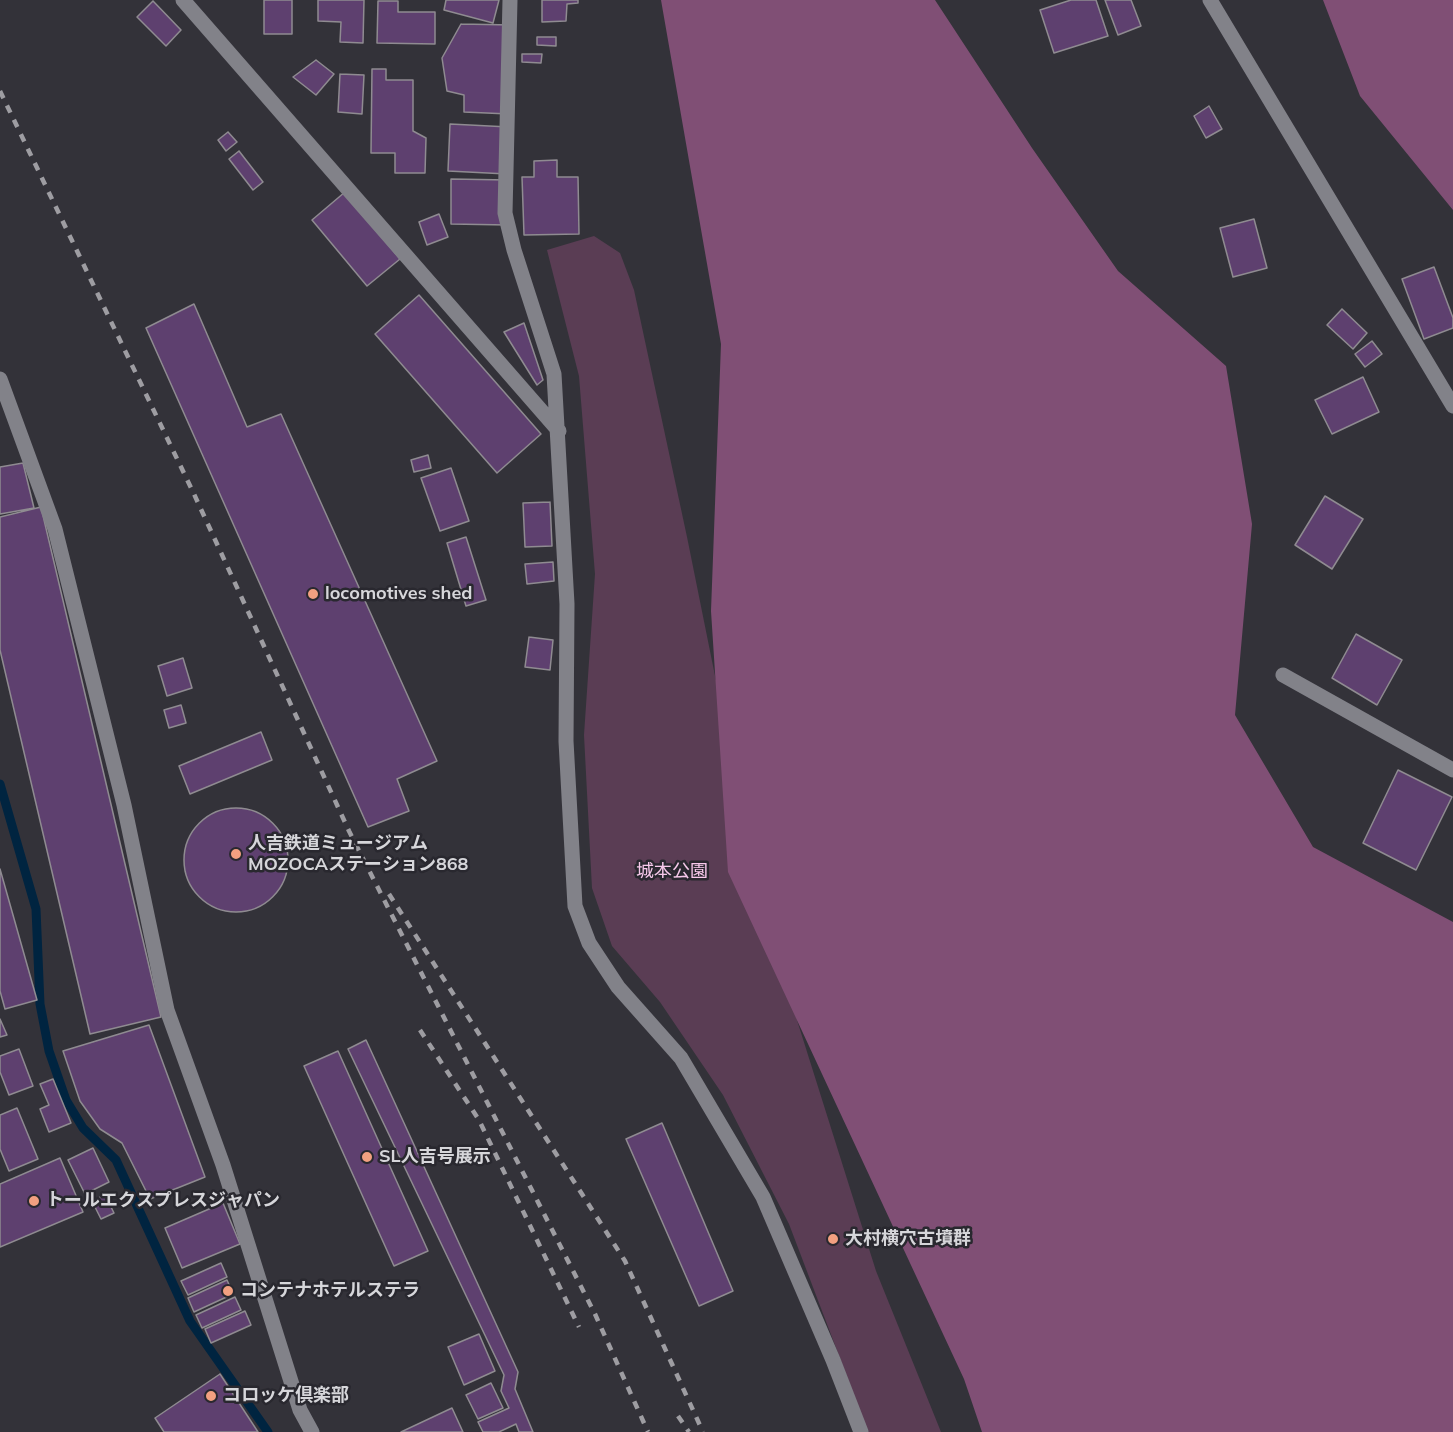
<!DOCTYPE html>
<meta charset="utf-8">
<style>
body{margin:0}
canvas{display:block;background:#333239}
</style>
<canvas width="1453" height="1432"></canvas>
<script>
const ctx = document.querySelector('canvas').getContext('2d');
ctx.lineJoin = 'round';
function fill(path, color) { ctx.fillStyle = color; ctx.fill(path, 'evenodd'); }
const shape = rows => new Path2D(rows.map(r => 'M' + r).join(''));
function stroke(path, color, width, dash) { ctx.strokeStyle = color; ctx.lineWidth = width; ctx.lineCap = dash ? 'butt' : 'round'; ctx.setLineDash(dash || []); ctx.stroke(path); }
function write(font, color, halo, rows, align = 'center') {
  ctx.font = font + ' Mulish,"Noto Sans JP",sans-serif'; ctx.lineWidth = 5; ctx.setLineDash([]); ctx.textBaseline = 'middle'; ctx.strokeStyle = halo; ctx.fillStyle = color; for (const [text, x, y, turn = 0] of rows) {
    ctx.save(); ctx.translate(x, y); ctx.rotate((+turn || 0) * Math.PI / 180); ctx.textAlign = isNaN(turn) ? turn : align; if (halo) ctx.strokeText(text, 0, 0); ctx.fillText(text, 0, 0); ctx.restore();
  }
}
fill(shape([
 [594,236,620,253,634,290,687,537,762,909,876,1271,941,1432,868,1432,789,1224,723,1095,660,1002,612,946,592,888,584,735,595,574,579,376,547,250]
]), '#5a3d54');
fill(shape([
 [661,0,935,0,1032,148,1118,271,1226,366,1252,524,1235,715,1313,847,1453,922,1453,1432,982,1432,964,1379,728,872,711,611,721,344],
 [1323,0,1453,0,1453,210,1360,96]
]), '#804f75');
stroke(shape([
 [0,784,36,909,40,1004,49,1051,66,1100,83,1128,116,1160,190,1321,268,1432]
]), '#002440', 9);
const building = shape([
 [264,0,292,0,292,34,264,34,264,0],
 [318,0,364,0,363,43,340,42,341,22,318,21,318,0],
 [446,0,499,0,493,23,444,10,446,0],
 [542,0,578,0,578,3,567,4,566,21,542,22,542,0],
 [1071,0,1096,0,1108,36,1054,53,1040,10,1071,0],
 [1105,0,1131,0,1141,26,1118,35,1105,0],
 [153,1,181,30,166,46,137,17,153,1],
 [378,1,398,1,398,12,435,12,435,44,377,43,378,1],
 [461,24,511,25,509,114,464,112,464,95,447,91,442,58,461,24],
 [537,37,556,37,556,46,537,45,537,37],
 [522,54,542,54,541,63,522,62,522,54],
 [316,60,334,74,316,95,293,77,316,60],
 [372,69,386,69,386,80,413,80,413,131,426,138,425,173,395,173,395,153,371,153,372,69],
 [340,74,364,75,362,114,338,112,340,74],
 [1209,106,1222,129,1206,138,1194,116,1209,106],
 [450,124,509,127,507,174,448,171,450,124],
 [228,132,237,142,226,151,218,140,228,132],
 [239,151,263,182,253,190,229,159,239,151],
 [557,160,557,177,578,177,579,234,524,235,522,177,534,177,534,161,557,160],
 [451,179,508,180,508,225,451,224,451,179],
 [345,192,400,259,367,286,312,220,345,192],
 [439,214,448,237,427,245,419,222,439,214],
 [1254,219,1267,268,1233,277,1220,228,1254,219],
 [1434,267,1453,318,1453,328,1424,339,1402,279,1434,267],
 [419,295,541,434,497,473,375,334,419,295],
 [194,304,247,427,281,414,437,761,397,779,409,811,368,827,146,328,194,304],
 [1342,309,1367,333,1353,349,1327,325,1342,309],
 [524,323,543,380,537,385,504,332,524,323],
 [1372,341,1382,354,1365,367,1355,354,1372,341],
 [1363,377,1379,412,1332,434,1315,400,1363,377],
 [428,455,431,468,414,472,411,460,428,455],
 [23,463,34,508,0,514,0,467,23,463],
 [451,468,469,521,440,531,421,478,451,468],
 [1325,496,1363,519,1332,569,1295,545,1325,496],
 [550,502,552,546,525,547,523,503,550,502],
 [41,507,161,1017,90,1034,0,650,0,517,41,507],
 [466,537,486,600,466,606,447,543,466,537],
 [553,562,554,581,527,584,525,564,553,562],
 [1356,634,1402,660,1377,705,1332,678,1356,634],
 [529,637,553,640,550,670,525,667,529,637],
 [183,658,192,688,167,696,158,666,183,658],
 [181,705,186,723,169,728,164,710,181,705],
 [261,732,272,760,190,794,179,766,261,732],
 [1398,770,1452,797,1416,870,1363,843,1398,770],
 '184 860a52 52 0 1 1 104 0a52 52 0 1 1-104 0Z',
 [0,869,37,1000,5,1009,0,991,0,869],
 [0,1019,7,1035,0,1037,0,1019],
 [149,1025,205,1177,150,1199,122,1143,100,1129,80,1101,63,1051,149,1025],
 [366,1040,518,1372,515,1389,533,1432,519,1432,516,1424,499,1432,483,1432,478,1422,509,1408,501,1391,504,1375,348,1049,366,1040],
 [19,1049,33,1086,9,1095,0,1072,0,1056,19,1049],
 [338,1051,428,1251,394,1266,304,1066,338,1051],
 [53,1079,71,1123,49,1132,40,1109,49,1105,40,1084,53,1079],
 [17,1108,38,1159,9,1171,0,1149,0,1115,17,1108],
 [662,1123,733,1291,699,1306,626,1139,662,1123],
 [93,1148,109,1182,85,1194,68,1160,93,1148],
 [60,1158,83,1212,0,1247,0,1184,60,1158],
 [105,1195,114,1213,101,1219,92,1201,105,1195],
 [223,1203,240,1244,182,1268,165,1228,223,1203],
 [221,1263,227,1277,188,1295,181,1281,221,1263],
 [227,1280,233,1294,194,1312,188,1298,227,1280],
 [235,1297,241,1310,202,1328,196,1315,235,1297],
 [245,1311,251,1325,211,1343,205,1329,245,1311],
 [479,1334,495,1371,464,1385,448,1347,479,1334],
 [220,1374,258,1432,164,1432,155,1418,220,1374],
 [491,1383,503,1408,478,1419,466,1395,491,1383],
 [452,1408,463,1432,401,1432,452,1408]
]);
fill(building, '#5e406f');
stroke(building, '#8f8b91', 1.5);
stroke(shape([
 [183,0,559,431],
 [510,0,505,213,514,250,554,374,567,604,566,741,575,906,589,943,618,987,681,1058,763,1197,833,1360,861,1432],
 [1210,0,1453,406],
 [0,379,55,529,124,805,167,1010,223,1165,300,1410,312,1432],
 [1283,675,1453,770]
]), '#828289', 15);
stroke(shape([
 [0,91,194,494,349,831,595,1314,648,1432],
 [389,894,625,1261,703,1432],
 [420,1030,479,1120,579,1327],
 [678,1416,689,1432]
]), '#9e9da2', 4.5, [8, 8]);
for (const [x, y, r, color] of [
 [313,594,6,"#f2a080"],
 [236,854,6,"#f2a080"],
 [367,1157,6,"#f2a080"],
 [34,1201,6,"#f2a080"],
 [833,1239,6,"#f2a080"],
 [228,1291,6,"#f2a080"],
 [211,1396,6,"#f2a080"]
]) { const dot = new Path2D(); dot.arc(x, y, r, 0, 2 * Math.PI); ctx.fillStyle = color; ctx.fill(dot); stroke(dot, '#29282f', 2); }
write('bold 18px', '#d6d6da', '#29282f', [
 ["locomotives shed",325,594],
 ["人吉鉄道ミュージアム",248,844],
 ["MOZOCAステーション868",248,865],
 ["SL人吉号展示",379,1157],
 ["トールエクスプレスジャパン",46,1201],
 ["大村横穴古墳群",845,1239],
 ["コンテナホテルステラ",240,1291],
 ["コロッケ倶楽部",223,1396]
], 'left');
write('18px', '#f6c8ea', '#29282f', [
 ["城本公園",672,872]
]);
</script>
